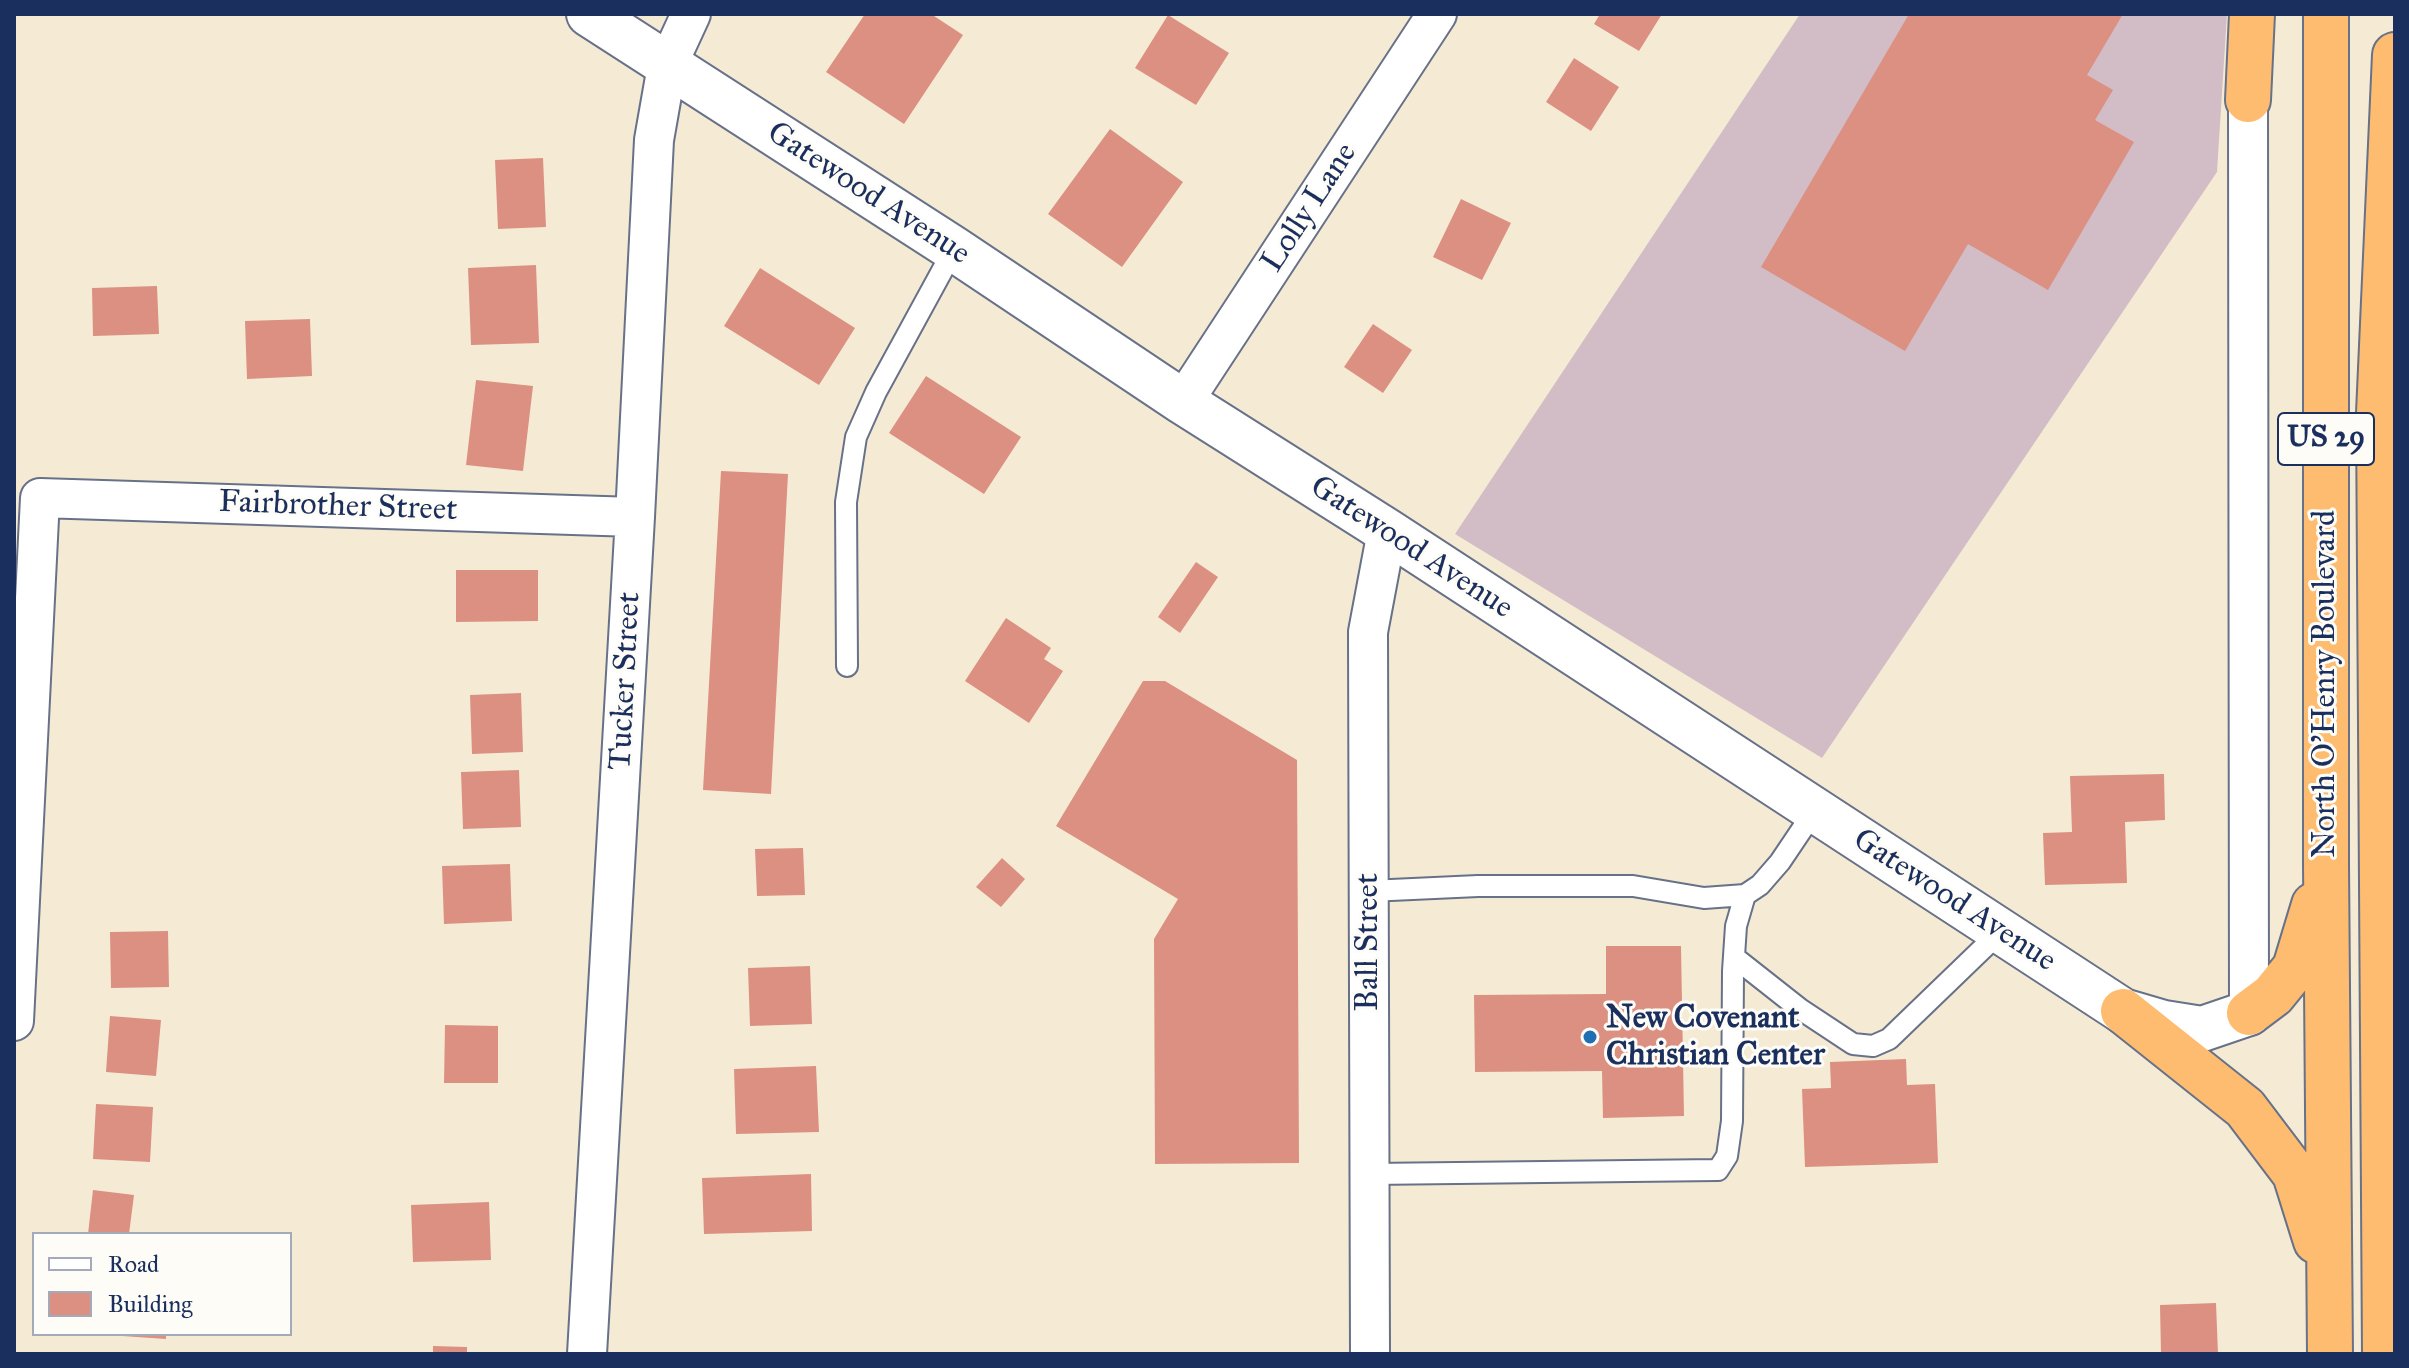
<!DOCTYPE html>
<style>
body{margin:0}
#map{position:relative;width:2409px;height:1368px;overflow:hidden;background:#f5ebd5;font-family:"IM FELL Great Primer",serif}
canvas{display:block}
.frame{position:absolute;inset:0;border:16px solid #1b2f5e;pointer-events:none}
.legend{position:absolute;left:32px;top:1232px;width:260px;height:104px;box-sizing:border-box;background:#fdfcf7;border:2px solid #a3aaba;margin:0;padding:10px 14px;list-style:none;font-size:24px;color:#1b2f5e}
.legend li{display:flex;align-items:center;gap:16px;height:40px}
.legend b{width:40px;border:2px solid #a3aaba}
</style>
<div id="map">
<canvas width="2409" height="1368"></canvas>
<div class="frame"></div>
<ul class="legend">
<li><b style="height:10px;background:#fff"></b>Road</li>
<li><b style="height:22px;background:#db9082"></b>Building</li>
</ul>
</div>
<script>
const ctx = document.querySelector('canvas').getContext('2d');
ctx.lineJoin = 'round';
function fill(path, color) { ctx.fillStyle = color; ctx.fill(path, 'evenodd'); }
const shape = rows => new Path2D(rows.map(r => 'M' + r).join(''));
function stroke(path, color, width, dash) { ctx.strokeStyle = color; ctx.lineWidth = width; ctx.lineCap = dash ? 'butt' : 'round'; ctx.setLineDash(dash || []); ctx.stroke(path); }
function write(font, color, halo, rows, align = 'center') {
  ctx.font = font + ' "IM FELL Great Primer",serif'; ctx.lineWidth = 6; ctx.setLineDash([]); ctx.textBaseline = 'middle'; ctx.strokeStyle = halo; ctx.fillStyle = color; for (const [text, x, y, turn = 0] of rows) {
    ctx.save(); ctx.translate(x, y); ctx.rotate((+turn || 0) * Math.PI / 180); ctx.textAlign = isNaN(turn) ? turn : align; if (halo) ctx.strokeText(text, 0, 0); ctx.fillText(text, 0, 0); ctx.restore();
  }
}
fill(shape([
 [1800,14,2227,14,2217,172,1822,758,1455,534]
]), '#d2bdc7');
fill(shape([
 [865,14,931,14,963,35,904,124,826,72],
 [1600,14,1662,14,1639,51,1594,24],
 [1909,14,2123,14,2087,75,2113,90,2095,120,2134,142,2048,290,1968,244,1905,351,1761,267],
 [1168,15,1229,53,1196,105,1135,68],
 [1574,58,1619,87,1591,131,1546,102],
 [1110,129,1183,182,1122,267,1048,214],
 [543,158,546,227,498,229,495,160],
 [1461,199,1511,223,1482,280,1433,257],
 [536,265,539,343,471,345,468,268],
 [760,268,855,328,819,385,724,326],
 [157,286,159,334,93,336,92,288],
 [310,319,312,376,247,379,245,321],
 [1373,324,1412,350,1383,393,1344,367],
 [926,376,1021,437,984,494,889,433],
 [476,380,533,386,523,471,466,465],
 [721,471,788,474,771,794,703,790],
 [1196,562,1218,577,1180,633,1158,617],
 [456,570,538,570,538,621,456,622],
 [1006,618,1051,648,1044,659,1063,671,1029,723,965,681],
 [1143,681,1165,681,1297,760,1299,1163,1155,1164,1154,939,1178,899,1056,826],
 [521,693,523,752,472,754,470,695],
 [519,770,521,827,463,829,461,772],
 [2164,774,2165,820,2125,822,2127,883,2045,885,2043,833,2072,832,2070,776],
 [803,848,805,895,757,896,755,849],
 [1002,858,1025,879,1001,907,976,887],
 [510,864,512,921,444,924,442,866],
 [168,931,169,987,111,988,110,932],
 [1606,946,1681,946,1684,1116,1603,1118,1602,1071,1475,1072,1474,995,1606,994],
 [810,966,812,1024,750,1026,748,968],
 [110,1016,161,1020,156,1076,106,1072],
 [445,1025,498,1026,498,1083,444,1083],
 [1906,1059,1907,1085,1935,1084,1938,1163,1805,1167,1802,1089,1831,1088,1830,1062],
 [816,1066,819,1132,736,1134,734,1069],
 [96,1104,153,1107,150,1162,93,1159],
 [811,1174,812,1231,704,1234,702,1178],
 [93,1190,134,1195,129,1234,88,1234],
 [489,1202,491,1260,413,1262,411,1205],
 [2216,1303,2218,1354,2161,1354,2160,1305],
 [123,1334,166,1334,166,1339,122,1336],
 [433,1346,467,1347,467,1354,433,1354]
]), '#db9082');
const service = shape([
 [847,666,846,502,856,437,876,392,954,249],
 [1369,891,1478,886,1633,886,1704,898,1745,895,1760,885,1780,862,1815,810],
 [1734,957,1800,1009,1853,1044,1873,1046,1889,1039,2001,931],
 [1370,1174,1718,1170,1727,1156,1732,1121,1733,971,1736,926,1745,895]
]);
const minor = shape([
 [2248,100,2249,1013],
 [1183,402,1437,14],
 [14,1021,40,498,635,517],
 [587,1354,635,517,654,140,667,66,691,14],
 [1370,1354,1368,632,1387,531]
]);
const tertiary = shape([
 [589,14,954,249,1183,402,1387,531,2123,1011,2164,1023,2202,1029,2249,1013]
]);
const motorway = shape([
 [2326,14,2326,864,2330,1354],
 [2248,100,2252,14],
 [2123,1011,2245,1108,2295,1174,2316,1241],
 [2249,1013,2273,995,2295,968,2314,905],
 [2385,1354,2379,413,2395,55]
]);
stroke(service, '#677188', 24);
stroke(minor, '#677188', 42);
stroke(tertiary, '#677188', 48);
stroke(motorway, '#677188', 48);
stroke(service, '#fff', 20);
stroke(minor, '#fff', 38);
stroke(tertiary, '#fff', 44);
stroke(motorway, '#febc70', 44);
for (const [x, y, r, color] of [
 [1590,1037,8,"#1f6fb2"]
]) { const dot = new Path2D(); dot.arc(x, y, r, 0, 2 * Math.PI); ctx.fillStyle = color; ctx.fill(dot); stroke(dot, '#fdfcf7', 3); }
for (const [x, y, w] of [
 [2326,439,96]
]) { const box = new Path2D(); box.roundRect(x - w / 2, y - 26, w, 52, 6); ctx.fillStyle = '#fdfcf7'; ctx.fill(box); stroke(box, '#1b2f5e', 2); }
write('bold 30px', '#1b2f5e', null, [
 ["US 29",2326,439]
]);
write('32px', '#1b2f5e', '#fdfcf7', [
 ["Gatewood Avenue",868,194,33],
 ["Lolly Lane",1310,208,-57],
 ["Fairbrother Street",338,507,2],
 ["Gatewood Avenue",1411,548,33],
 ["Tucker Street",626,681,-87],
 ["North O'Henry Boulevard",2326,684,-90],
 ["Gatewood Avenue",1954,901,33],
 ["Ball Street",1369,942,-90]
]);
write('bold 32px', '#1b2f5e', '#fdfcf7', [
 ["New Covenant",1606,1019],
 ["Christian Center",1606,1056]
], 'left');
</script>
